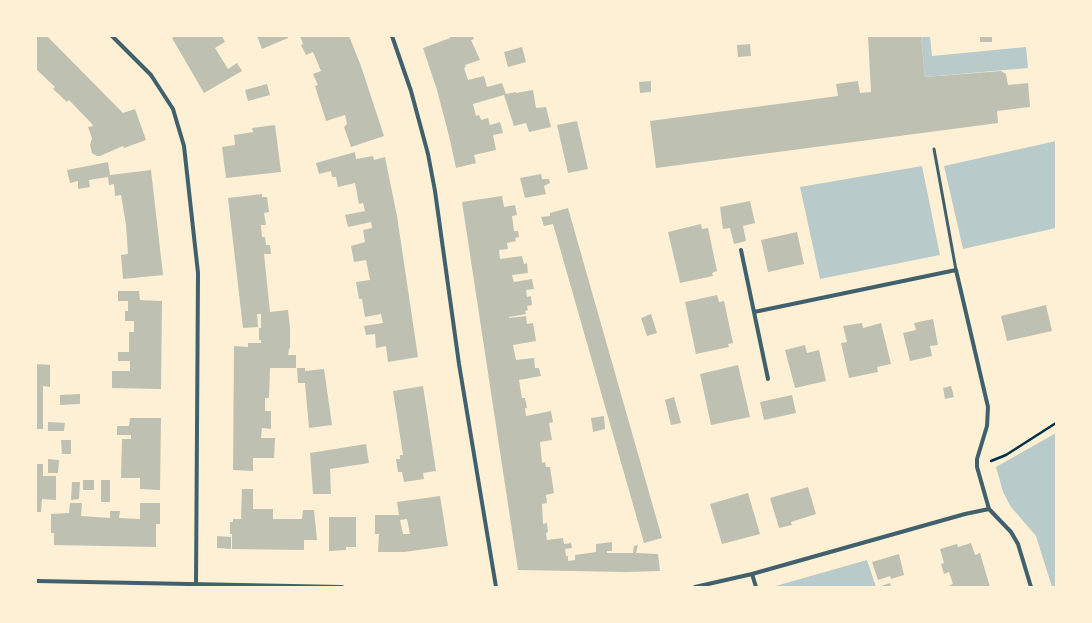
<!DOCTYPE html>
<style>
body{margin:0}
#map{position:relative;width:1092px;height:623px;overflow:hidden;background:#fdf0d5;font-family:"IBM Plex Sans",sans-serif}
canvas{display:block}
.frame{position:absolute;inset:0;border:37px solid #fdf0d5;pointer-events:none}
</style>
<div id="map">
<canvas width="1092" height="623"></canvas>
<div class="frame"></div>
</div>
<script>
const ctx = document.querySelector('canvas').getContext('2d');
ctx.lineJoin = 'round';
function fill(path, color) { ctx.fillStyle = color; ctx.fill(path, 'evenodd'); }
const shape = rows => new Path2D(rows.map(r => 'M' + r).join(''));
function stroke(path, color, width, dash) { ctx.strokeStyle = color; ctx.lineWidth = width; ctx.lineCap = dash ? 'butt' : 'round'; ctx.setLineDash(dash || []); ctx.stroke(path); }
fill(shape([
 [921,36,930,36,932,56,1026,47,1028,68,925,77],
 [1056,141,1056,228,963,249,944,166],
 [922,166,940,255,820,279,800,187],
 [1056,433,1056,587,1052,587,1036,536,1011,507,1003,492,996,467],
 [867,560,876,587,772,587]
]), '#b9caca');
fill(shape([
 [36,36,47,36,123,113,135,109,146,140,124,148,123,146,100,156,97,156,92,153,90,145,92,138,88,127,93,126,92,124,69,100,67,102,53,89,55,87,36,69],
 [176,36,222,36,225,42,215,48,228,69,237,63,242,71,204,93,172,38],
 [257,36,288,36,288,38,262,49],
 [300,36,349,36,361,66,384,136,351,147,344,127,347,124,345,115,326,121,315,86,318,85,313,74,321,71,313,52,306,55,301,45,303,44],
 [450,36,473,36,474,39,471,40,480,60,465,65,466,67,464,68,468,80,484,76,487,87,502,83,506,94,516,92,516,93,533,90,536,108,546,107,551,127,529,132,526,123,514,126,504,95,473,104,476,116,479,115,481,120,488,118,490,125,500,122,503,133,493,135,496,150,474,155,476,163,456,168,449,136,437,90,423,48,450,38],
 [868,36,921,36,925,77,1001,71,1006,74,1008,85,1028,83,1030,107,997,111,998,123,656,168,650,121,838,96,836,84,858,81,860,93,871,92],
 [980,36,992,36,992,42,980,42],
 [750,44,751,56,738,57,737,45],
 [522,47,526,62,508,67,504,52],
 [651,81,651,92,640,93,639,82],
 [267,84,270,95,248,101,245,90],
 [577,121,588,169,568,173,557,125],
 [275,125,281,172,226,178,222,147,235,145,234,135,253,132,252,128],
 [355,152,356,159,373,156,374,160,385,157,397,216,418,357,388,362,386,346,376,348,375,334,366,335,364,326,383,323,381,314,365,317,362,299,359,299,356,282,370,280,366,260,354,262,351,246,365,242,363,230,372,228,371,222,348,227,345,215,365,211,363,203,359,204,355,183,338,187,336,177,332,177,331,171,319,174,316,163],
 [108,162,110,175,151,170,163,275,123,279,121,255,128,254,126,225,121,195,115,196,114,184,109,185,108,177,89,180,90,187,78,189,78,181,70,183,67,170],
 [541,174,542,179,549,179,550,183,544,186,546,194,525,198,520,178],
 [262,194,262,197,267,197,269,212,264,213,266,225,261,225,262,237,265,237,266,245,270,245,271,254,264,254,270,312,288,310,290,328,290,348,289,349,288,355,296,355,296,368,270,368,269,398,265,398,265,411,271,411,271,429,262,428,261,438,275,438,274,458,253,458,253,471,233,470,234,346,248,347,248,343,261,343,261,340,259,340,259,328,261,328,261,314,257,314,258,327,243,328,228,198],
 [502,196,504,207,515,205,517,215,512,216,514,231,518,231,519,237,515,238,516,241,507,243,508,249,499,250,500,259,522,256,524,264,527,263,528,273,512,275,514,282,532,279,534,289,526,290,527,297,531,296,532,305,527,306,528,310,525,311,526,314,509,317,509,318,526,316,527,324,533,323,536,341,513,345,516,360,534,358,535,368,539,368,541,376,519,380,522,398,525,398,527,408,525,408,526,416,551,411,553,422,549,423,552,440,540,442,542,463,545,462,546,467,550,467,554,493,546,495,547,503,542,504,543,524,547,523,548,532,546,533,547,540,563,538,564,544,571,543,572,548,565,549,566,556,568,556,568,561,575,560,575,555,596,552,596,544,612,542,612,551,607,551,607,553,633,553,634,546,638,545,636,553,658,554,660,571,626,572,518,570,462,202],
 [750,201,755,223,743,226,746,241,734,244,730,228,723,229,720,207],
 [568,208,662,538,644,543,553,224,544,226,541,217,550,216,550,213],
 [701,224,702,229,708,228,717,271,712,273,713,276,680,283,668,232],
 [797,232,804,264,768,272,761,240],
 [118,291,139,291,140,300,162,301,161,389,112,388,112,371,130,371,130,361,118,361,118,352,129,352,129,332,134,332,134,321,125,321,125,311,128,311,128,301,118,301],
 [717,295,719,302,724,301,733,343,728,344,729,347,696,354,685,302],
 [1046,305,1052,331,1007,341,1001,316],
 [651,314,657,333,647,336,641,318],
 [933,319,938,345,930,346,932,356,910,361,903,333,916,330,914,323],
 [862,323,863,328,881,323,891,364,877,367,878,372,849,378,841,343,847,342,843,326],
 [805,345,807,353,819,350,826,381,795,388,785,350],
 [36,364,50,365,50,387,43,386,43,429,36,429],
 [738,365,750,417,711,425,700,374],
 [297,368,305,368,305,371,324,369,332,425,309,428,305,383,298,383],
 [423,386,436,471,423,473,424,479,404,482,402,472,398,472,396,459,400,459,400,455,403,455,393,391],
 [951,386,954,397,945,399,943,388],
 [80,394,80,404,60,405,60,395],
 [792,395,796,413,764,420,760,402],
 [674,397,681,423,671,425,665,400],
 [604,416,605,429,593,432,591,418],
 [130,418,161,418,160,490,140,489,140,478,121,478,122,439,131,439,131,435,117,435,117,426,129,426],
 [48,422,65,423,64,431,48,431],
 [61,440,71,440,71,454,62,454],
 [366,444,369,463,330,469,331,494,313,494,310,453],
 [48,459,59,460,58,473,48,473],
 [36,464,43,464,43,476,56,476,56,500,42,499,41,512,36,512],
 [83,480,94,480,94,490,83,490],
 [101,480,110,480,110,502,101,502],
 [72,482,80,482,79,499,71,500],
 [808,487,816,514,791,522,792,525,779,528,770,498],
 [242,489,253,489,253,509,273,509,273,519,302,519,303,510,314,510,317,540,304,540,304,550,232,549,232,534,230,534,230,522,233,522,233,519,241,519],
 [748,493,760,534,722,544,710,504],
 [440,496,448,546,404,552,378,552,379,534,375,534,375,515,399,515,397,502],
 [407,519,410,534,403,534,400,520],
 [70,503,82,503,81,516,110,518,110,511,120,511,119,518,140,519,140,503,160,503,160,524,156,524,156,547,54,545,54,533,51,533,51,514,69,513],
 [329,517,356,517,356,547,346,547,346,550,329,551],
 [217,536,231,537,231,549,217,548],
 [971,543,975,555,980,553,990,587,946,587,953,584,949,572,944,574,941,564,944,563,940,549,957,544,958,547],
 [899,554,904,575,891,579,890,576,878,580,872,562],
 [890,583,891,587,878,587]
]), '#bec0b2');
stroke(shape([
 [991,461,1006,455,1056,423]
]), '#003049', 2.5);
stroke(shape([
 [934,149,956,270]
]), '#3f606c', 3);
stroke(shape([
 [112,36,151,75,173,109,184,146,198,273,196,585],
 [392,36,411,91,428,154,435,191,459,364,496,587],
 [741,250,768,379],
 [754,312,956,270,988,407,987,426,977,459,977,467,989,509,1011,532,1018,544,1031,587],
 [752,574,756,587],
 [36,581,342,587],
 [695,587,752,574,965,514,989,509]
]), '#3f606c', 4);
</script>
